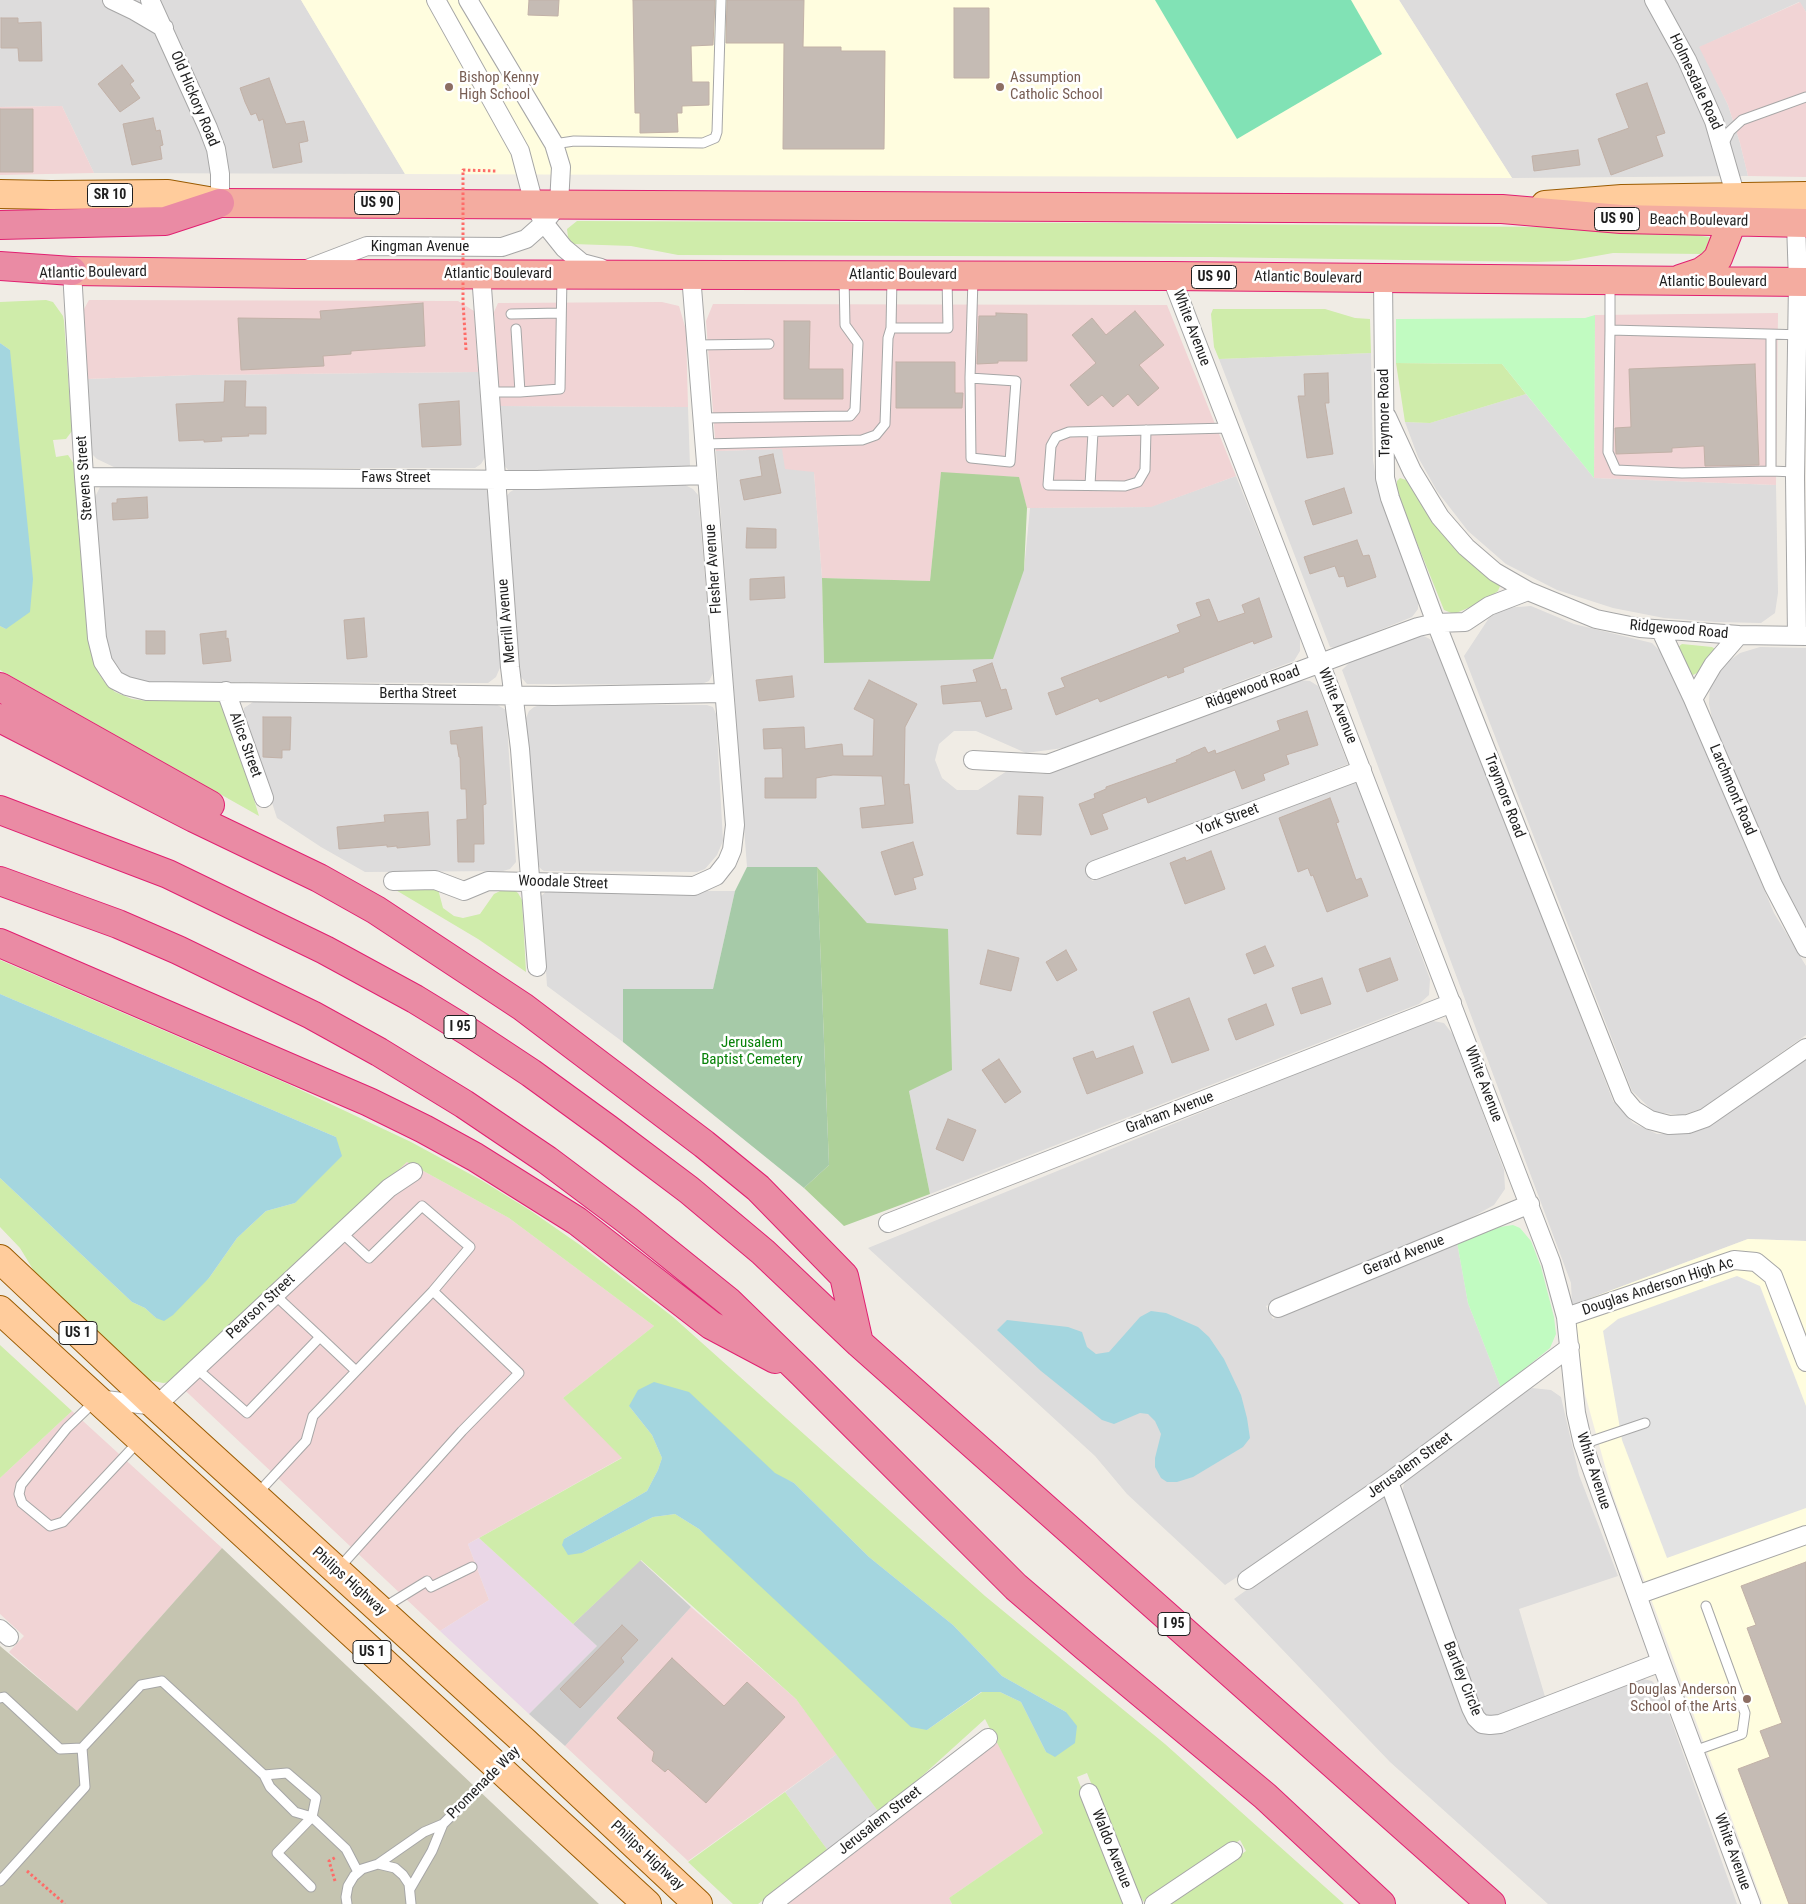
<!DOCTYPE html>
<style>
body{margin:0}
canvas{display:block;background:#f0ece5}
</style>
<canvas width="1806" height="1904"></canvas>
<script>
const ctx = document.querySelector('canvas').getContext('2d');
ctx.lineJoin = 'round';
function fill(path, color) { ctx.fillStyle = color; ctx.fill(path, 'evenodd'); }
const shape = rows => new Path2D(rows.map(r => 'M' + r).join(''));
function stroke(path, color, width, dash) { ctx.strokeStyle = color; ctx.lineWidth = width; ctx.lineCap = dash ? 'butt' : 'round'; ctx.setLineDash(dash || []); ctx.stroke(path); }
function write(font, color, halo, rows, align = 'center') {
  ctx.font = font + ' "Roboto Condensed",sans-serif'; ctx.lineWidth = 5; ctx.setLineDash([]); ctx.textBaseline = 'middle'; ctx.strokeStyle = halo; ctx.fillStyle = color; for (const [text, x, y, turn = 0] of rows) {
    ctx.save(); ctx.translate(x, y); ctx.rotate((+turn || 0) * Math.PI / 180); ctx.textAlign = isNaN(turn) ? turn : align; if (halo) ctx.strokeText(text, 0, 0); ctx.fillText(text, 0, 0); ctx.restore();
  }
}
fill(shape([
 [0,0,301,0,405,174,94,173,62,106,0,107],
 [1399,0,1806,0,1806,12,1799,2,1700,47,1728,105,1740,143,1748,176,1512,178],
 [1371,353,1373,460,1378,491,1418,599,1418,609,1412,617,1335,648,1330,647,1219,359],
 [478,372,486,456,481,464,475,468,116,468,97,459,91,453,86,379,193,375],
 [1526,394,1594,478,1776,485,1778,593,1775,613,1761,623,1716,622,1664,618,1613,608,1557,590,1506,564,1468,531,1437,491,1418,457,1405,422,1430,423],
 [500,406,688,407,690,467,685,471,510,472,503,464],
 [782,449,814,472,822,578,824,663,1024,570,1030,508,1150,507,1236,476,1300,637,1300,651,1294,661,1063,748,1026,753,976,731,954,731,939,744,935,760,942,778,957,790,978,790,1007,771,1043,774,1297,680,1310,681,1318,686,1348,764,1087,865,1092,881,1356,780,1430,979,1429,995,1419,1004,930,1194,909,1091,867,923,817,867,747,867,716,451],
 [108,485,479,486,487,490,491,496,502,663,496,677,488,683,142,682,123,674,108,657,105,640,95,497,100,487],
 [685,485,693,489,698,495,713,673,709,681,699,685,527,684,521,677,505,498,510,492,517,488],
 [1531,606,1574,624,1652,643,1665,656,1774,913,1806,966,1806,1035,1703,1108,1682,1115,1654,1112,1632,1091,1464,656,1489,618,1505,608],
 [1421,635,1428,638,1437,644,1613,1101,1633,1123,1657,1134,1680,1134,1707,1128,1806,1059,1806,1241,1748,1239,1572,1305,1571,1283,1342,670,1351,661],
 [1760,647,1806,648,1806,926,1785,889,1713,723,1709,704,1710,683,1722,666,1740,653],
 [253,702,494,703,506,710,516,862,510,869,503,871,365,872,321,847,277,818,244,718,244,708],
 [544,704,707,705,713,707,716,714,723,841,717,855,705,869,697,872,544,871,541,869,538,865,526,718,529,711,534,707],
 [547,891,735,891,713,989,624,989,623,1042,547,986,541,896],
 [1433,1021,1444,1023,1454,1036,1504,1170,1505,1189,1494,1205,1465,1221,1266,1306,1273,1319,1293,1307,1457,1242,1468,1303,1501,1388,1395,1471,1225,1585,1127,1494,1095,1456,868,1248,1399,1032],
 [1532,1388,1551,1390,1561,1397,1579,1475,1618,1576,1519,1609,1546,1700,1505,1716,1489,1717,1480,1711,1401,1495,1405,1480,1482,1418],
 [1383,1496,1391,1501,1472,1725,1481,1733,1493,1733,1643,1679,1652,1681,1660,1689,1737,1904,1548,1904,1390,1762,1234,1599,1374,1498],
 [837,1754,880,1814,829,1852,785,1792]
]), '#dddcdc');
fill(shape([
 [1800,2,1806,12,1806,177,1748,176,1740,143,1728,105,1699,47],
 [62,106,94,173,0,175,0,107],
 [89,300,458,301,474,311,478,372,193,375,86,379,84,309],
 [662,302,679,306,686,330,688,407,500,406,494,312,498,303],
 [713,304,1167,305,1236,476,1151,507,1030,508,1027,508,1018,477,941,473,930,581,822,578,814,472,785,469,782,449,716,451,706,321],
 [1778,313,1776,485,1594,478,1595,315],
 [407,1162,509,1218,654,1326,563,1398,623,1457,468,1544,489,1600,440,1631,173,1379],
 [72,1411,222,1548,77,1711,9,1652,24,1636,0,1614,0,1478],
 [691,1607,796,1699,837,1754,688,1861,565,1746],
 [998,1742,1043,1833,949,1898,952,1904,788,1904]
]), '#f1d4d5');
fill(shape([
 [479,1538,597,1646,529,1714,440,1631,489,1600,468,1544]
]), '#ead7e7');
fill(shape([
 [301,0,1399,0,1512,178,405,174],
 [1748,1239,1806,1241,1806,1904,1763,1904,1613,1495,1585,1394,1572,1305]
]), '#fffddf');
fill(shape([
 [640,1560,691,1607,565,1746,529,1714,597,1646,573,1624]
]), '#cdcdcd');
fill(shape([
 [222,1548,599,1904,0,1904,0,1646,77,1711]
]), '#c5c4b0');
fill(shape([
 [577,221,1118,223,1651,228,1702,236,1709,237,1715,242,1703,254,1613,253,1568,261,1535,262,1210,257,678,255,631,246,573,244,568,237,567,229],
 [46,300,53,302,63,316,64,321,72,431,66,439,53,440,56,457,68,455,74,464,90,639,92,656,99,674,106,684,115,692,132,699,147,701,193,701,223,698,259,816,0,670,0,626,6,629,10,350,0,343,0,302],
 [1213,309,1325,309,1355,318,1370,319,1371,353,1219,359,1214,347,1211,314],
 [1396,363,1502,364,1526,394,1430,423,1405,422],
 [1400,478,1406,480,1440,532,1496,581,1500,586,1498,591,1482,602,1454,614,1444,610,1397,493,1397,481],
 [1682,644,1712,647,1715,649,1699,672,1693,675,1688,673,1678,647],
 [394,889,438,889,443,908,454,916,463,918,480,914,494,894,500,891,514,890,518,893,522,900,526,972,478,939],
 [0,960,288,1084,411,1142,481,1180,531,1211,580,1245,673,1317,985,1596,1165,1744,1344,1904,1170,1904,1246,1851,1240,1840,1144,1902,1131,1883,1087,1773,1077,1777,1125,1904,952,1904,949,1898,1043,1833,985,1719,880,1814,796,1699,641,1560,573,1624,479,1538,622,1458,563,1398,654,1326,509,1218,407,1162,171,1382,163,1383,149,1380,133,1367,40,1281,20,1248,0,1227,0,1178,132,1302,145,1308,156,1318,209,1278,237,1238,266,1211,295,1203,336,1137,0,994],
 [629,1406,794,1483,869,1557,953,1625,1002,1676,1066,1712,1046,1752,1021,1702,1000,1692,982,1692,927,1730,699,1529,675,1514,653,1517,582,1553,564,1539,647,1491,658,1470,662,1458,652,1435],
 [0,1345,72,1411,0,1478],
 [785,1792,829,1852,758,1904,733,1904,688,1862]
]), '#cfecaa');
fill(shape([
 [941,472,1019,477,1027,508,1024,570,993,659,824,663,822,578,930,581],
 [817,867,867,923,948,929,952,1070,909,1091,930,1194,844,1226,804,1188,829,1165]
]), '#aed199');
fill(shape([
 [747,867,817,867,829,1165,804,1188,623,1042,623,989,713,989,735,891]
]), '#a6caa8');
fill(shape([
 [1595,315,1594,478,1502,364,1396,363,1396,319,1585,318],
 [1513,1225,1520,1228,1531,1241,1541,1267,1554,1317,1556,1334,1550,1348,1501,1388,1468,1303,1457,1242,1500,1227]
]), '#c1fbc1');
fill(shape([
 [1155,0,1351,0,1382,54,1237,139]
]), '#81e2b5');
fill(shape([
 [1737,1276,1760,1286,1806,1406,1806,1508,1667,1558,1622,1440,1603,1331,1618,1319]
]), '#e3e3e3');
fill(shape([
 [0,343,10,350,33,579,30,612,6,629,0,626],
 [0,994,336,1137,342,1156,295,1203,266,1211,237,1238,209,1278,173,1315,164,1321,156,1318,145,1308,132,1302,0,1178],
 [1151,1311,1166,1313,1198,1327,1209,1337,1224,1359,1241,1395,1247,1418,1250,1438,1243,1447,1193,1477,1177,1482,1167,1482,1161,1478,1155,1467,1155,1458,1161,1434,1155,1421,1148,1414,1140,1413,1114,1424,1102,1420,1041,1371,997,1330,1007,1320,1068,1327,1082,1332,1087,1347,1096,1354,1109,1352,1140,1317],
 [654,1382,689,1392,775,1473,794,1483,869,1557,953,1625,1002,1676,1066,1712,1077,1726,1075,1743,1055,1757,1046,1752,1021,1702,1000,1692,981,1692,927,1730,911,1727,699,1529,675,1514,653,1517,582,1553,568,1555,562,1545,564,1539,647,1491,658,1470,662,1458,652,1435,629,1406,638,1390]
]), '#a4d6df');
const building = shape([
 [529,0,559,0,558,16,528,15,529,0],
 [633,0,715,0,713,45,691,46,692,82,709,82,709,105,682,106,682,113,677,113,678,132,640,133,640,113,635,113,633,0],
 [727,0,804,0,803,47,841,47,841,51,885,51,884,149,783,149,784,43,726,43,727,0],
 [954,8,989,8,989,78,954,78,954,8],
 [1,18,18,18,18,23,41,22,42,61,19,61,18,48,1,48,1,18],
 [122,65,134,81,130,84,140,98,120,112,98,84,122,65],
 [269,78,286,124,304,121,308,141,299,143,302,162,273,168,263,119,259,121,256,113,251,115,245,102,240,88,269,78],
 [1647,83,1665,133,1656,136,1663,156,1611,175,1598,139,1629,128,1616,94,1647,83],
 [0,109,33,109,33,172,0,172,0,109],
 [153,118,156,131,160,130,163,145,160,146,162,159,132,165,123,124,153,118],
 [1578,150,1580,165,1534,171,1532,156,1578,150],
 [423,303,425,346,351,351,351,354,323,356,324,366,241,370,238,318,321,319,320,311,423,303],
 [1135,311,1164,345,1139,365,1159,388,1138,406,1128,394,1113,407,1102,395,1088,406,1070,385,1096,363,1072,335,1092,318,1106,335,1135,311],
 [996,313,1027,314,1027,361,998,361,998,363,977,364,979,316,996,316,996,313],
 [784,321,810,321,809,369,843,369,843,399,784,399,784,321],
 [896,362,955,362,955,393,963,393,962,408,896,408,896,362],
 [1755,364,1759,465,1705,466,1704,446,1672,448,1672,452,1616,454,1615,428,1631,427,1629,369,1755,364],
 [1328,373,1329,403,1325,403,1333,454,1307,458,1298,396,1305,396,1304,374,1328,373],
 [225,381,246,381,245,407,266,407,266,434,248,434,249,436,221,437,222,441,204,442,204,440,179,441,176,404,224,402,225,381],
 [459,401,461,445,422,447,419,404,459,401],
 [773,454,781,493,744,500,740,480,762,476,759,457,773,454],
 [1344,488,1352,513,1313,525,1305,501,1344,488],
 [147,497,148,518,113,520,112,503,117,503,117,499,147,497],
 [747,528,776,529,776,548,746,548,747,528],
 [1357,540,1363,556,1369,555,1376,577,1347,587,1344,576,1339,577,1335,566,1310,574,1304,557,1357,540],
 [784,577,785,598,750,600,750,579,784,577],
 [1259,598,1272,637,1254,644,1253,641,1183,668,1184,672,1168,678,1167,675,1100,702,1098,698,1056,715,1048,693,1065,687,1061,678,1180,632,1177,625,1201,616,1196,603,1209,599,1218,622,1245,613,1242,605,1259,598],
 [364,618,367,657,347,659,344,620,364,618],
 [146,631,165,631,165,654,146,654,146,631],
 [226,631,226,639,228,638,231,661,203,664,200,634,226,631],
 [992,663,1001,690,1006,689,1012,709,986,717,981,701,943,704,941,686,977,682,973,670,992,663],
 [792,676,794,697,759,701,756,680,792,676],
 [869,680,917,704,905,727,904,785,909,784,913,823,862,828,860,808,885,805,882,776,833,775,816,778,816,798,765,798,765,778,783,778,782,748,764,749,763,729,804,727,805,749,842,744,843,756,873,756,874,719,854,709,869,680],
 [1307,711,1318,745,1286,755,1289,764,1263,774,1265,780,1242,789,1235,770,1148,803,1146,797,1102,814,1108,829,1091,835,1079,804,1095,798,1094,794,1106,789,1106,787,1177,762,1176,760,1191,754,1191,753,1205,747,1208,753,1215,750,1216,754,1280,730,1277,721,1307,711],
 [263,717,291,717,290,750,282,750,282,758,263,757,263,717],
 [482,727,486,804,483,805,484,844,474,844,474,862,458,862,457,820,467,819,466,789,461,789,460,757,459,757,457,744,451,744,450,731,482,727],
 [1019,796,1043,797,1041,835,1017,834,1019,796],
 [1330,798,1339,822,1336,823,1356,880,1361,878,1368,896,1327,912,1313,875,1311,876,1308,868,1298,872,1279,818,1330,798],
 [428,812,430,845,397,848,397,846,387,847,387,845,339,849,337,827,385,822,384,815,428,812],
 [913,842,923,875,913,878,916,889,895,895,881,852,913,842],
 [1211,851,1225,889,1185,904,1170,863,1185,857,1186,861,1211,851],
 [1265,946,1274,966,1254,974,1246,954,1265,946],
 [988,950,1019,958,1011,991,980,984,988,950],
 [1066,950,1077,970,1057,981,1046,962,1066,950],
 [1390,958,1398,980,1367,992,1359,969,1390,958],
 [1322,978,1331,1004,1301,1014,1292,988,1322,978],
 [1189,998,1209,1050,1172,1063,1153,1012,1189,998],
 [1266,1004,1274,1025,1236,1040,1228,1019,1266,1004],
 [1133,1046,1143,1073,1087,1094,1073,1058,1093,1051,1096,1059,1133,1046],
 [999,1059,1021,1092,1005,1103,982,1070,999,1059],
 [948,1119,976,1130,963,1161,936,1149,948,1119],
 [1806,1562,1806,1904,1789,1904,1738,1769,1770,1757,1760,1731,1782,1723,1747,1628,1756,1625,1741,1586,1806,1562],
 [622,1625,638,1640,621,1658,624,1662,580,1708,560,1689,622,1625],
 [672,1658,724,1706,747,1682,785,1717,706,1803,668,1769,665,1772,652,1761,654,1752,617,1718,672,1658]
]);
fill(building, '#c5bbb4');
stroke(building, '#c2b1a7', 1);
const service = shape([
 [554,144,574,141,703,143,715,138,717,132,721,0],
 [1723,145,1730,131,1742,120,1806,97],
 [892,278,891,328,948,328,947,277],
 [1610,284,1610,330,1806,335],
 [511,314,560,313],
 [516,329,520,392,560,389,562,277],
 [1610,330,1608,452,1616,470,1682,473,1771,471],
 [1771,335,1771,471,1795,472],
 [697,345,769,344],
 [970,378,1016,381,1010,462,971,458,970,378,973,279],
 [490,392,520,392],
 [703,418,850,416,855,410,858,343,845,325,844,277],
 [1146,430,1145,470,1138,482,1125,486,1048,485,1051,446,1056,437,1069,432,1229,428],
 [705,444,862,440,876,435,885,424,888,338,891,328],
 [1090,485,1093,432],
 [341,1232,369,1258,422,1206,470,1247,433,1291],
 [275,1295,320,1337],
 [196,1368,247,1413,320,1337,356,1371],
 [95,1401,67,1428,21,1485,19,1494,22,1503,50,1526,63,1522,139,1441],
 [1583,1444,1645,1423],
 [257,1494,306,1441,313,1416,433,1291,519,1373,462,1431,339,1568],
 [383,1608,427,1581,431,1587,472,1567],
 [0,1698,4,1697,60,1749,82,1748,141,1685,162,1681,264,1775],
 [1694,1751,1742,1734,1745,1713,1706,1606],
 [378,1864,424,1832,443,1824],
 [0,1881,85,1787,82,1748],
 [311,1887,277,1853,312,1817,316,1798,287,1773,264,1775,270,1787,295,1812,312,1817,346,1849,358,1872],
 [410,1889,432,1851,443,1824,523,1744],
 [347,1904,346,1897,348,1886,354,1876,362,1869,378,1864,395,1868,403,1875,409,1884,411,1904]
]);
const minor = shape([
 [112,0,135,11,164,28],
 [150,0,208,128,216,149,220,174,220,203],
 [436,0,520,151,534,204,544,223,564,248,582,263,601,268],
 [1654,0,1687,60,1714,121,1736,197],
 [1796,223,1798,282,1795,478,1797,636],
 [307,269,367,246,502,247,526,239,544,223,559,204,561,167,554,144,468,0],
 [72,271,84,477,97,638,103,662,115,680,127,686,147,691,554,696,723,693],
 [481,274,510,667,520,749,537,967],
 [1171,276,1551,1262,1566,1317,1576,1413,1583,1444,1661,1662,1751,1904],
 [1383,279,1385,478,1390,498,1436,623,1623,1097,1634,1110,1650,1120,1669,1125,1688,1124,1705,1118,1806,1048],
 [1387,417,1412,471,1440,517,1466,547,1495,572,1528,591],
 [84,477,537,480,707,475],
 [1661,631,1693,699,1773,885,1806,948],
 [226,691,264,798],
 [1693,699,1713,665,1739,635],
 [973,760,1048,764,1418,627,1436,623,1465,622,1489,606,1528,591,1596,619,1640,628,1739,635,1806,636],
 [1095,870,1362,770],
 [393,881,435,880,464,891,488,881,694,886,716,876,727,862,732,850,735,825,691,275],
 [888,1223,1452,1003],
 [1278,1308,1530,1204],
 [1566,1317,1734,1260,1756,1262,1773,1276,1806,1362],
 [97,1399,156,1406,389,1188,413,1172],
 [1389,1482,1471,1708,1476,1718,1482,1724,1490,1725,1500,1724,1661,1662],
 [1247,1580,1389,1482,1570,1347],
 [1637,1595,1806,1535],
 [0,1629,9,1637],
 [1089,1793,1133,1904],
 [772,1904,988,1738],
 [1154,1904,1233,1851]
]);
const primary = shape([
 [0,194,51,195,168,194,220,203],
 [1545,205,1622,199,1806,196],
 [0,1259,156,1406,525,1742,698,1904],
 [0,1310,647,1904]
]);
const trunk = shape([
 [220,203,1502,209,1621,219,1806,223],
 [72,271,295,274,1171,276,1806,282],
 [1680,279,1701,272,1711,265,1718,258,1732,222]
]);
const motorway = shape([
 [0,225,165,221,220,203],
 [0,266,72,271],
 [0,687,210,805],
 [0,718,194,818,319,878,376,910,523,1007,704,1144,758,1188,844,1276,859,1343],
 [0,810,168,874,325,950,415,999,469,1032,531,1073,608,1129,689,1190,763,1252,859,1343,1491,1904],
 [0,881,118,924,178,950,312,1015,379,1052,464,1104,547,1160,627,1220,729,1302,803,1374,1016,1587,1086,1647,1265,1796,1381,1904],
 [0,943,369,1102,424,1129,475,1157,577,1221,711,1325,775,1359]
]);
stroke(service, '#a6a6a6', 11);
stroke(minor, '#a6a6a6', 20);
stroke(primary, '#9a5b00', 30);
stroke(trunk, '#e12071', 30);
stroke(motorway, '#e12071', 30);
stroke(shape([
 [27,1871,65,1904],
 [335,1881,329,1861,336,1857]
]), '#fe6c68', 3, [2.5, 2.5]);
stroke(service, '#fff', 9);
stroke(minor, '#fff', 18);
stroke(primary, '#ffcc9c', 28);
stroke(trunk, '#f4aca0', 28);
stroke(motorway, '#ea8ba4', 28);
stroke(shape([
 [466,350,463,302,463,170,496,171]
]), '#fe6c68', 3, [2.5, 2.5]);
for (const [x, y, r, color] of [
 [449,87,5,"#8d6e63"],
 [1000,87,5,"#8d6e63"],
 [1747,1699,5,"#8d6e63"]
]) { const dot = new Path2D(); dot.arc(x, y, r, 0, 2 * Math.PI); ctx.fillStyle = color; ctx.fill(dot); stroke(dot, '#fff', 2); }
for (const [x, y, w] of [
 [110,195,45],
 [377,203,45],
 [1617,219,45],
 [1214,277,45],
 [460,1027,32],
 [78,1333,38],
 [1174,1624,32],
 [372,1652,38]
]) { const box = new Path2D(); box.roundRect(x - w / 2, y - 11.5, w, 23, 4); ctx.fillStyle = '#fff'; ctx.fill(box); stroke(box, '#1f1f1f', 1); }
write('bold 14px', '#1f1f1f', null, [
 ["SR 10",110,195],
 ["US 90",377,203],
 ["US 90",1617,219],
 ["US 90",1214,277],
 ["I 95",460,1027],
 ["US 1",78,1333],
 ["I 95",1174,1624],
 ["US 1",372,1652]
]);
write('15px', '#785e54', '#fff', [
 ["Bishop Kenny",459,78],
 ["High School",459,95],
 ["Assumption",1010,78],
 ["Catholic School",1010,95],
 ["Douglas Anderson",1737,1690,"right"],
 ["School of the Arts",1737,1707,"right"]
], 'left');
write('15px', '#1f1f1f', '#fff', [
 ["Holmesdale Road",1695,82,65],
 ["Old Hickory Road",194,99,67],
 ["Beach Boulevard",1699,221,1],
 ["Kingman Avenue",420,247],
 ["Atlantic Boulevard",93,273,-1],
 ["Atlantic Boulevard",498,274],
 ["Atlantic Boulevard",903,275],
 ["Atlantic Boulevard",1308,278,1],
 ["Atlantic Boulevard",1713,282],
 ["White Avenue",1191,328,69],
 ["Traymore Road",1385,413,-91],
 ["Stevens Street",85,478,-94],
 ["Faws Street",396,478],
 ["Flesher Avenue",714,569,-94],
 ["Merrill Avenue",507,621,-95],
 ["Ridgewood Road",1679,630,5],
 ["Ridgewood Road",1253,688,-20],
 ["Bertha Street",418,694],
 ["White Avenue",1337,706,68],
 ["Alice Street",245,745,70],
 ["Larchmont Road",1732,790,67],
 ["Traymore Road",1504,796,69],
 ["York Street",1228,820,-21],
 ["Woodale Street",563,883,2],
 ["White Avenue",1483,1084,69],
 ["Graham Avenue",1170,1113,-21],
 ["Gerard Avenue",1404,1256,-22],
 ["Douglas Anderson High Ac",1658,1287,-18],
 ["Pearson Street",261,1307,-43],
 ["Jerusalem Street",1410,1466,-36],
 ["White Avenue",1593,1471,72],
 ["Philips Highway",349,1582,42],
 ["Bartley Circle",1462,1679,68],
 ["Promenade Way",484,1783,-45],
 ["Jerusalem Street",880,1821,-38],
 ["Waldo Avenue",1111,1849,68],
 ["White Avenue",1732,1852,70],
 ["Philips Highway",647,1856,43]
]);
write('15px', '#088209', '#fff', [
 ["Jerusalem",752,1043],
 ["Baptist Cemetery",752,1060]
]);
</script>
